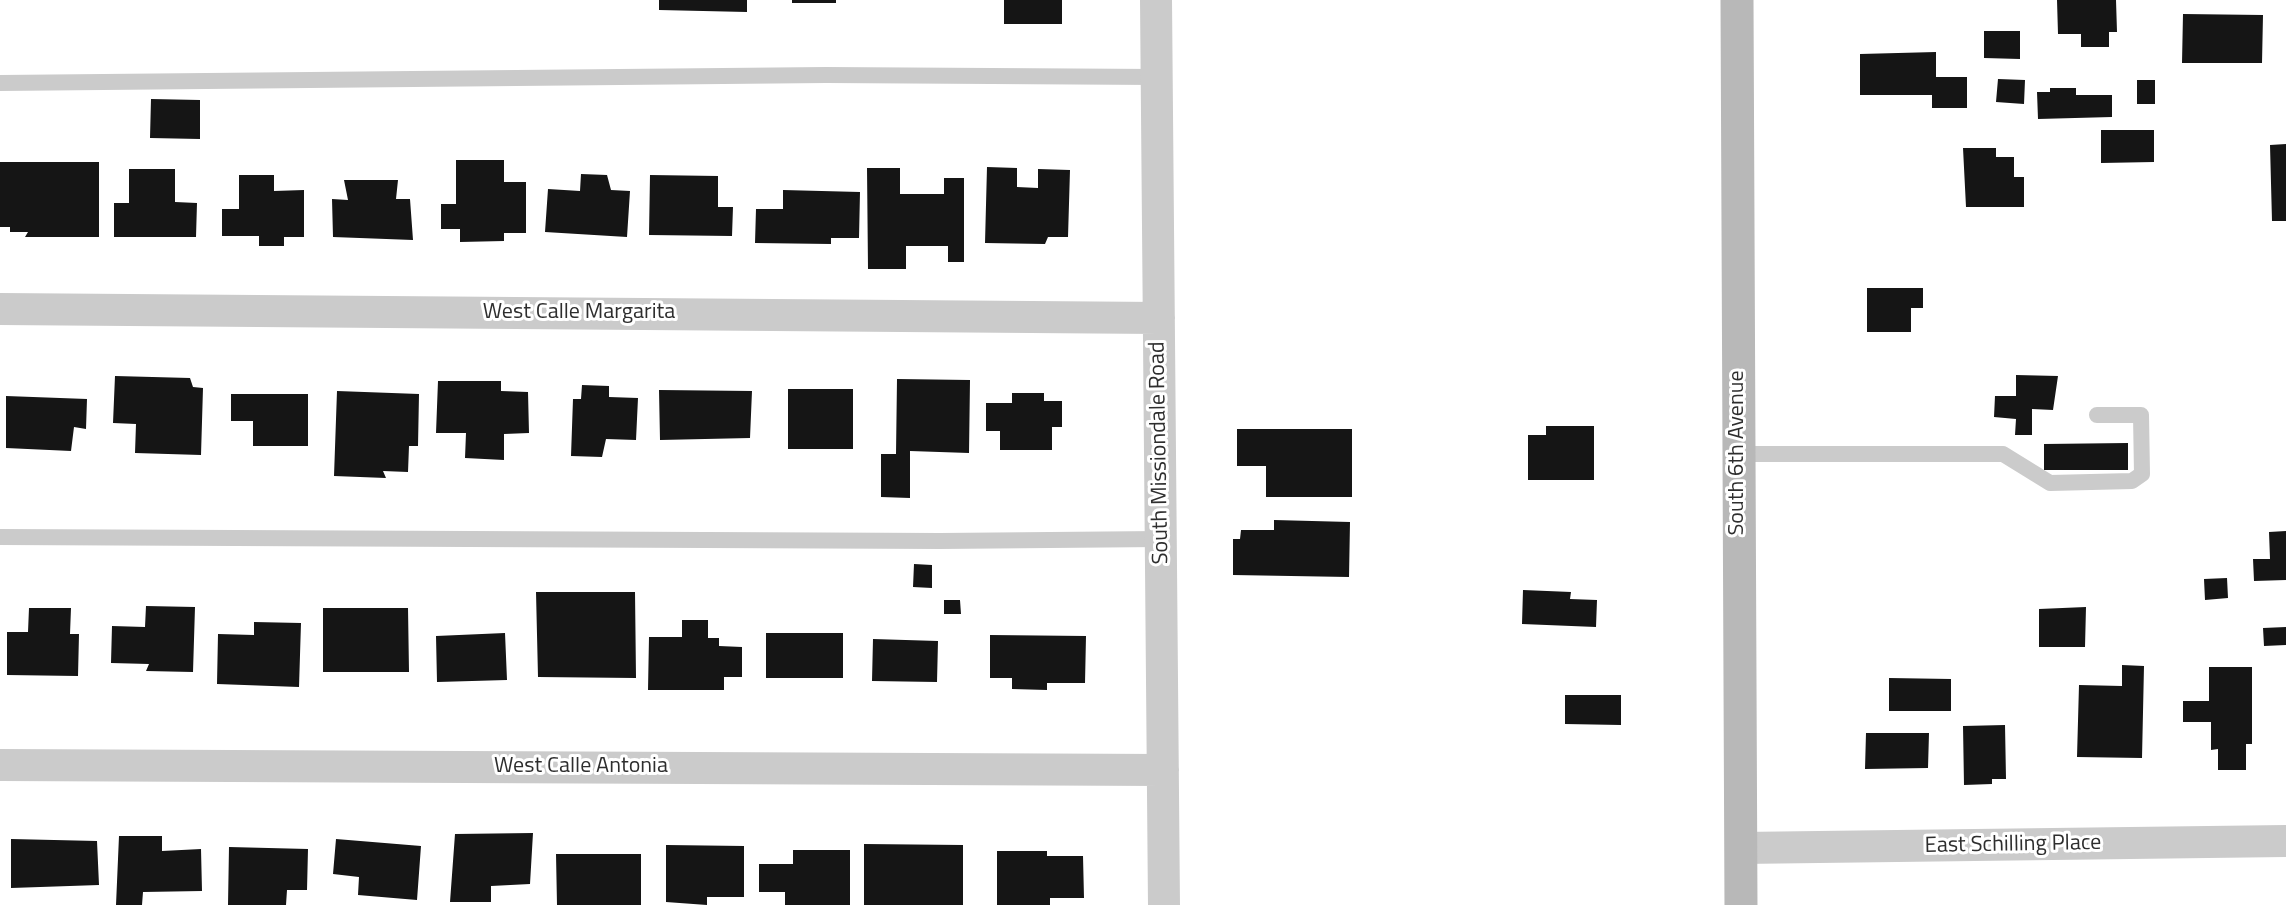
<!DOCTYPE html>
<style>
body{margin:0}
canvas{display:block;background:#fff}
</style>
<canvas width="2286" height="905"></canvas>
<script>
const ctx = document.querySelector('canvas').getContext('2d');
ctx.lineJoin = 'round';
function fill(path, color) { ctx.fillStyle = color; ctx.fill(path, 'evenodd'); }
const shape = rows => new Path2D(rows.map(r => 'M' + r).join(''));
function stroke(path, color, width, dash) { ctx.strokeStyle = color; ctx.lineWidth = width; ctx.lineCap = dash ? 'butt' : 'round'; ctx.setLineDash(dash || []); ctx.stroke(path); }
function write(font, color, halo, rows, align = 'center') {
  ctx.font = font + ' "Titillium Web",sans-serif'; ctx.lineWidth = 6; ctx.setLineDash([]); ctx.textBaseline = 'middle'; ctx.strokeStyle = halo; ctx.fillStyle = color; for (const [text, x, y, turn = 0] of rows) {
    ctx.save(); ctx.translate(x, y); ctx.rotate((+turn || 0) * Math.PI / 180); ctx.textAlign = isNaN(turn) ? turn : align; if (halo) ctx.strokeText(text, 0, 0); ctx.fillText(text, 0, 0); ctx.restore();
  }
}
fill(shape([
 [659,0,747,0,747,12,659,10],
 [792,0,836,0,836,3,792,3],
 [1004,0,1062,0,1062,24,1004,24],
 [2057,0,2116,0,2117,32,2109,32,2109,47,2081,47,2081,34,2058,34],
 [2183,14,2263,15,2262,63,2182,63],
 [1984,31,2020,31,2020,59,1984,58],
 [1936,52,1936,77,1967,77,1967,108,1932,108,1932,95,1860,95,1860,54],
 [1998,79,2025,80,2024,104,1996,102],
 [2137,80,2155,80,2155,104,2137,104],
 [2050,88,2076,88,2076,95,2112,95,2112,117,2038,119,2037,92,2050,92],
 [151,99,200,100,200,139,150,138],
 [2101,130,2154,130,2154,162,2101,163],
 [2286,144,2286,221,2272,221,2270,145],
 [1963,148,1996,148,1996,157,2014,157,2014,177,2024,177,2024,207,1966,207],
 [456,160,504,160,504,182,526,182,526,233,504,233,504,241,460,242,460,229,441,229,441,204,456,204],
 [0,162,99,162,99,237,25,237,28,232,10,232,10,227,0,227],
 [987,167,1017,168,1017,187,1038,188,1038,169,1070,170,1068,237,1048,237,1045,244,985,243],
 [867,168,900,168,900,194,944,194,944,178,964,178,964,262,948,262,948,246,906,246,906,269,868,269],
 [129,169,175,169,175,202,197,203,196,237,114,237,114,203,129,203],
 [581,174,607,175,611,190,630,191,627,237,545,232,548,189,580,191],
 [239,175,274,175,274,191,304,190,304,237,284,237,284,246,259,246,259,236,222,236,222,209,239,209],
 [650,175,718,176,718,207,733,207,732,236,649,235],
 [344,180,398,180,396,199,410,199,413,240,333,237,332,199,348,200],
 [783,190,860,192,859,238,831,238,831,244,755,243,756,209,783,209],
 [1867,288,1923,288,1923,308,1911,308,1911,332,1867,332],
 [2016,375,2058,376,2053,410,2032,409,2032,435,2015,435,2016,419,1994,417,1995,396,2016,396],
 [115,376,190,378,193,387,203,388,201,455,135,453,136,424,113,423],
 [897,379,970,380,969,453,910,451,910,498,881,497,881,454,896,454],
 [438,381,501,381,501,391,528,392,529,433,504,434,504,460,465,458,466,433,436,433],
 [582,385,609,386,609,397,638,398,636,440,606,439,602,457,571,456,573,399,581,399],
 [788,389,853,389,853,449,788,449],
 [659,390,752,391,750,438,660,440],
 [337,391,419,394,418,446,409,446,408,472,383,471,386,478,334,476],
 [1012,393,1044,393,1044,401,1062,401,1062,427,1052,427,1052,450,1000,450,1000,431,986,431,986,403,1012,403],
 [231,394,308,394,308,446,253,446,253,421,231,421],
 [6,396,87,399,86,429,74,427,71,451,6,448],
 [1546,426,1594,426,1594,480,1528,480,1528,435,1546,435],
 [1237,429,1352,429,1352,497,1266,497,1266,466,1237,466],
 [2128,443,2128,470,2044,470,2044,444],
 [1274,520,1350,522,1349,577,1233,575,1233,539,1240,539,1241,530,1274,530],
 [2286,531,2286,580,2254,581,2253,559,2270,559,2269,532],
 [914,564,932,565,932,588,913,587],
 [2227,578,2228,598,2205,600,2204,579],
 [1523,590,1571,592,1570,599,1597,600,1596,627,1522,624],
 [536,592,635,592,636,678,538,677],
 [944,600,960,600,961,614,944,614],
 [146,606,195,607,193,672,146,671,149,664,111,663,112,626,145,627],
 [2086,607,2085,647,2039,647,2039,609],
 [29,608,71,608,70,634,79,634,78,676,7,675,7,632,28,632],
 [323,608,408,608,409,672,323,672],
 [682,620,708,620,708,638,719,638,719,646,742,647,742,677,724,677,724,690,648,690,649,637,682,637],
 [254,622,301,623,299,687,217,684,218,634,254,635],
 [2286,627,2286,645,2264,646,2263,628],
 [505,633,507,680,437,682,436,636],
 [766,633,843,633,843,678,766,678],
 [990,635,1086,636,1085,683,1047,683,1047,690,1012,689,1012,678,990,678],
 [873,639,938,641,937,682,872,681],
 [2122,665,2144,666,2142,758,2077,757,2079,685,2122,686],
 [2209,667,2252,667,2252,744,2246,744,2246,770,2218,770,2218,749,2211,750,2211,722,2183,722,2183,701,2209,701],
 [1889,678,1951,679,1951,711,1889,711],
 [1565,695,1621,695,1621,725,1565,724],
 [2005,725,2006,779,1992,779,1992,784,1964,785,1963,726],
 [1866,733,1929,733,1928,768,1865,769],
 [533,833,530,884,491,886,491,902,450,902,455,834],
 [119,836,162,836,162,851,201,849,202,891,143,892,142,905,116,905],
 [11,839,97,841,99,885,11,888],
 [336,839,421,846,417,900,358,895,359,877,333,874],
 [864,844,963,845,963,905,864,905],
 [666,845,744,846,744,897,707,897,707,905,666,902],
 [229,847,308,849,307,890,287,890,286,905,228,905],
 [793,850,850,850,850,905,785,905,785,892,759,892,759,864,793,864],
 [997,851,1047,851,1047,856,1083,856,1084,898,1050,898,1050,905,997,905],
 [556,854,641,854,641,905,557,905]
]), '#151515');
stroke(shape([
 [0,83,826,75,1157,77],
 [1738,454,2003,454,2050,483,2132,481,2142,474,2141,415,2097,415],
 [0,537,940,541,1160,539]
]), '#cbcbcb', 16);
stroke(shape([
 [1156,0,1164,905],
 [0,309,1159,318],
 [0,765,1163,770],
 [1741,848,2286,841]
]), '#cbcbcb', 32);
stroke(shape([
 [1737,0,1741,905]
]), '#b8b8b8', 33);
write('22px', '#2e2e2e', '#fff', [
 ["West Calle Margarita",579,313],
 ["South Missiondale Road",1160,453,-91],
 ["South 6th Avenue",1738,453,-90],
 ["West Calle Antonia",581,767],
 ["East Schilling Place",2013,845,-1]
]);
</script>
